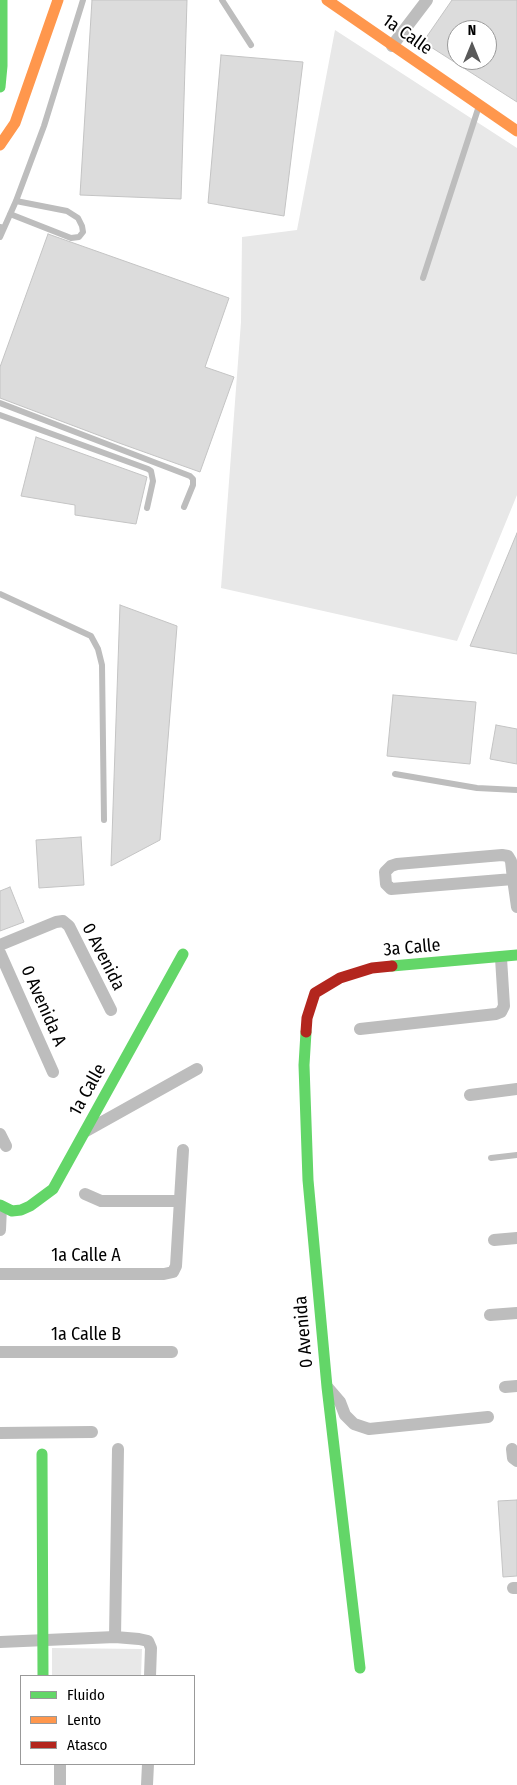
<!DOCTYPE html>
<style>
body{margin:0}
#map{position:relative;width:517px;height:1785px;overflow:hidden;background:#fff;font-family:"Fira Sans Condensed",sans-serif}
canvas{display:block}
.legend{position:absolute;left:20px;top:1675px;width:175px;height:90px;box-sizing:border-box;background:#fff;border:1px solid #999;margin:0;padding:6px 9px;list-style:none;font-size:15px;color:#000}
.legend li{display:flex;align-items:center;gap:10px;height:25px}
.legend b{width:25px;border:1px solid #999}
.north{position:absolute;left:447px;top:20px;width:50px;height:50px;box-sizing:border-box;background:#fff;border:1px solid #999;border-radius:50%;rotate:0deg;font-size:14px;font-weight:700;line-height:20px;text-align:center;color:#000}
.north::after{content:'';display:block;margin:auto;width:18px;height:22px;background:#595959;clip-path:polygon(50% 0,100% 100%,50% 72%,0 100%)}
</style>
<div id="map">
<canvas width="517" height="1785"></canvas>
<ul class="legend">
<li><b style="height:6px;background:#63d668"></b>Fluido</li>
<li><b style="height:6px;background:#ff974d"></b>Lento</li>
<li><b style="height:6px;background:#b3261e"></b>Atasco</li>
</ul>
<div class="north">N</div>
</div>
<script>
const ctx = document.querySelector('canvas').getContext('2d');
ctx.lineJoin = 'round';
function fill(path, color) { ctx.fillStyle = color; ctx.fill(path, 'evenodd'); }
const shape = rows => new Path2D(rows.map(r => 'M' + r).join(''));
function stroke(path, color, width, dash) { ctx.strokeStyle = color; ctx.lineWidth = width; ctx.lineCap = dash ? 'butt' : 'round'; ctx.setLineDash(dash || []); ctx.stroke(path); }
function write(font, color, halo, rows, align = 'center') {
  ctx.font = font + ' "Fira Sans Condensed",sans-serif'; ctx.lineWidth = 4; ctx.setLineDash([]); ctx.textBaseline = 'middle'; ctx.strokeStyle = halo; ctx.fillStyle = color; for (const [text, x, y, turn = 0] of rows) {
    ctx.save(); ctx.translate(x, y); ctx.rotate((+turn || 0) * Math.PI / 180); ctx.textAlign = isNaN(turn) ? turn : align; if (halo) ctx.strokeText(text, 0, 0); ctx.fillText(text, 0, 0); ctx.restore();
  }
}
fill(shape([
 [335,30,517,148,517,495,457,641,221,588,241,322,242,237,297,230],
 [52,1648,142,1649,141,1676,52,1676]
]), '#e8e8e8');
const building = shape([
 [92,0,187,0,181,199,80,195,92,0],
 [452,0,517,0,517,102,423,42,452,0],
 [457,30,487,30,487,60,457,60,457,30],
 [221,55,303,62,284,216,208,203,221,55],
 [48,234,229,298,205,367,234,377,200,472,119,443,0,398,0,367,48,234],
 [36,437,147,477,136,524,75,515,75,505,21,496,36,437],
 [517,533,517,654,470,646,517,533],
 [120,605,177,626,160,840,111,866,120,605],
 [393,695,476,702,470,764,387,756,393,695],
 [496,725,517,729,517,764,490,759,496,725],
 [81,837,84,885,39,888,36,840,81,837],
 [10,887,24,922,0,931,0,891,10,887],
 [517,1500,517,1576,503,1577,498,1501,517,1500]
]);
fill(building, '#dcdcdc');
stroke(building, '#c4c4c4', 1);
stroke(shape([
 [222,0,251,45],
 [10,214,71,238,79,237,83,232,82,226,78,218,67,211,16,201],
 [0,227,4,228,16,201,44,126,83,0],
 [0,237,4,228],
 [423,278,478,109],
 [0,403,190,476,193,479,193,485,184,507],
 [0,415,148,469,151,471,153,481,147,508],
 [0,594,91,636,98,649,102,665,104,820],
 [395,774,477,788,517,790],
 [491,1158,517,1155]
]), '#bdbdbd', 6);
stroke(shape([
 [392,46,427,0],
 [513,879,391,889,386,884,385,872,391,866,397,864,502,855,508,856,511,861,513,879,517,907],
 [0,945,56,922,63,921,69,926,111,1010],
 [0,953,53,1072],
 [360,1029,496,1014,501,1012,504,1006,501,958],
 [470,1095,517,1089],
 [86,1131,197,1069],
 [0,1134,6,1146],
 [85,1194,101,1201,179,1201],
 [0,1230,1,1207],
 [494,1240,517,1238],
 [0,1274,164,1274,173,1272,176,1266,183,1150],
 [490,1315,517,1313],
 [0,1352,172,1352],
 [505,1387,517,1386],
 [328,1388,340,1402,345,1415,354,1424,369,1429,488,1417],
 [0,1433,92,1432],
 [512,1449,513,1458,517,1461],
 [513,1588,517,1588],
 [115,1637,118,1449],
 [0,1642,115,1637,139,1639,148,1641,151,1648,150,1676],
 [60,1785,60,1764],
 [147,1785,148,1764]
]), '#bdbdbd', 12);
stroke(shape([
 [0,87,2,66,2,0],
 [392,966,517,955],
 [306,1032,304,1065,308,1180,327,1387,360,1668],
 [0,1205,12,1211,21,1210,30,1206,53,1189,183,954],
 [42,1454,43,1676]
]), '#63d668', 11);
stroke(shape([
 [327,0,517,131],
 [0,145,15,123,58,0]
]), '#ff974d', 11);
stroke(shape([
 [306,1032,307,1018,315,993,340,978,372,968,392,966]
]), '#b3261e', 11);
write('18px', '#000', '#fff', [
 ["1a Calle",407,35,35],
 ["3a Calle",412,948,-5],
 ["0 Avenida",103,957,63],
 ["0 Avenida A",43,1006,66],
 ["1a Calle",88,1090,-61],
 ["1a Calle A",86,1256],
 ["0 Avenida",304,1332,-95],
 ["1a Calle B",86,1335]
]);
</script>
